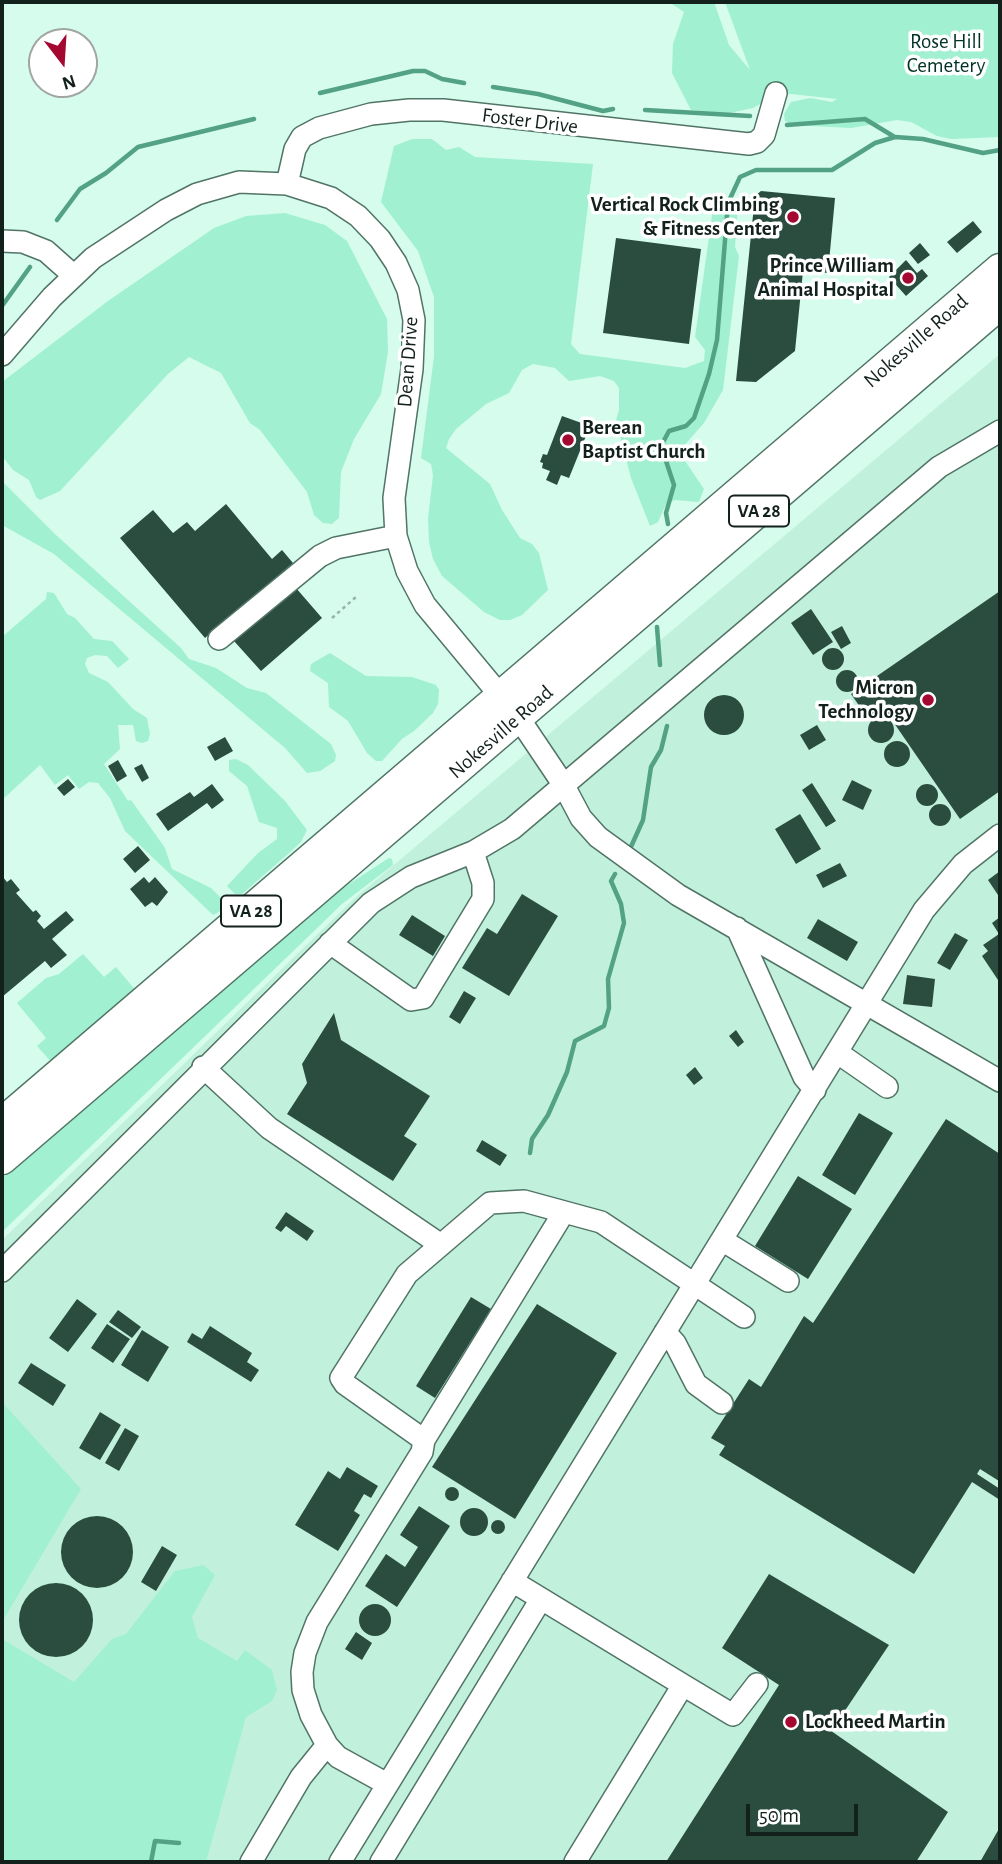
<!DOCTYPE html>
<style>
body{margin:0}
#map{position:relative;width:1002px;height:1864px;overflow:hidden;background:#d5fcec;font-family:"Alegreya Sans",sans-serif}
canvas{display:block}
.frame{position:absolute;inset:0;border:4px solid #13211c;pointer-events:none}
.north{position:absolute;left:28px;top:28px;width:70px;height:70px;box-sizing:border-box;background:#fff;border:2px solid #a1a6a4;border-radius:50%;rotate:163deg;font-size:19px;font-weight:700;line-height:28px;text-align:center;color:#13211c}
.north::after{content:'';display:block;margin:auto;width:24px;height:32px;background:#a4072f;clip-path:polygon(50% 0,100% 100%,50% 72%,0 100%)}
.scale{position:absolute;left:746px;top:1804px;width:112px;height:32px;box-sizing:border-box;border:4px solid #13211c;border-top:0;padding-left:9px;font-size:21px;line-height:24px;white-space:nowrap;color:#13211c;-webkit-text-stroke:5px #fff;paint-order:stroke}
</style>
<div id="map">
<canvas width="1002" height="1864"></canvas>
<div class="frame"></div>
<div class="north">N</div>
<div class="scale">50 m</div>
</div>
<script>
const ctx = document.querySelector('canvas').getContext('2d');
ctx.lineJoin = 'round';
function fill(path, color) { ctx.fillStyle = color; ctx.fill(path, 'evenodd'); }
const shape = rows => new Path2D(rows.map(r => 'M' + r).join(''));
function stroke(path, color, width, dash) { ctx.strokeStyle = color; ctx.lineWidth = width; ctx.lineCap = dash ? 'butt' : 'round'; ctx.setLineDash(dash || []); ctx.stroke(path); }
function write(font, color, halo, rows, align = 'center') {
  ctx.font = font + ' "Alegreya Sans",sans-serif'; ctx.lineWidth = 7; ctx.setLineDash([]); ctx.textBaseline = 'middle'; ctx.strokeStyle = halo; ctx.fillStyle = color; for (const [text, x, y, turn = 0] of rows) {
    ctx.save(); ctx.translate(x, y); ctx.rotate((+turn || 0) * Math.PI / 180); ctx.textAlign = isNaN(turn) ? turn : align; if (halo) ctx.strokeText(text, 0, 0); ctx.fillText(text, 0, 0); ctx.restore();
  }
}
fill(shape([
 [1000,354,1000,1862,186,1862,87,1727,2,1672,2,1240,357,896]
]), '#c1f1dd');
fill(shape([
 [669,2,714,2,729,45,750,70,725,2,1000,2,1000,137,951,139,937,136,911,122,897,120,851,128,793,125,785,121,784,114,791,102,810,98,832,102,837,99,764,91,762,103,753,108,725,114,691,110,672,73,673,44,684,12],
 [412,139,432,139,446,150,459,147,475,157,593,164,571,344,580,354,685,368,704,361,705,350,695,337,715,194,738,204,735,247,739,256,723,390,704,423,681,449,683,458,704,489,699,502,675,500,666,504,658,522,650,526,631,478,616,420,619,410,619,388,614,381,600,376,569,381,555,368,533,364,522,370,509,393,486,404,456,429,449,439,446,448,490,484,502,510,520,538,532,544,539,553,548,590,522,615,510,620,500,620,484,612,442,576,433,559,429,542,428,519,433,475,431,464,421,458,434,356,434,297,418,251,381,202,394,146],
 [285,213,325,225,347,241,387,319,388,352,381,394,354,439,341,472,339,518,332,524,323,523,314,515,307,492,260,430,250,423,221,373,189,357,168,374,60,491,40,500,36,497,29,480,13,470,2,456,2,382,108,301,214,228,246,216],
 [2,481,56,535,181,648,189,659,216,668,247,688,266,693,331,744,336,755,335,761,320,771,307,773,285,748,54,554,2,525],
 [47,592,54,593,67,614,75,618,94,639,112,641,129,659,118,668,107,656,95,655,87,658,85,664,89,673,108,682,133,709,147,718,150,734,148,741,142,743,136,741,133,725,118,725,120,749,104,764,128,801,131,800,165,848,172,869,211,888,228,905,217,913,213,915,125,831,110,798,98,783,89,782,79,789,68,775,55,785,40,765,2,800,2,637,46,599],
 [330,653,366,676,412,677,436,685,439,690,438,704,433,713,414,731,402,739,382,761,376,761,367,753,348,721,329,707,328,683,310,671,311,664],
 [236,759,248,765,285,801,307,830,301,842,288,854,242,894,235,894,227,886,258,853,277,839,277,828,259,822,247,786,229,771,229,760],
 [389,858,392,859,393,865,342,904,2,1232,2,1178,335,893],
 [83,954,104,977,116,967,137,992,53,1064,37,1046,46,1038,17,1003,46,978,59,974],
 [2,1402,81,1489,2,1622],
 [203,1565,215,1575,192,1617,198,1638,237,1661,245,1650,272,1670,277,1690,272,1701,246,1717,206,1862,2,1862,2,1639,74,1682,112,1639,126,1634,175,1571]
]), '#a1f0d1');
stroke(shape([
 [493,87,538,94,603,111,613,109],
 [320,93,413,71,425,71,442,79,464,83],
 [645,110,750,116],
 [787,125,865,119,893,136],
 [57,220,80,189,106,173,138,147,254,119],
 [2,306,30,267],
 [668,524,666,513,674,485,661,446,669,431,686,426,694,418,709,374,717,340,728,203,740,177,756,170,832,170,875,143,895,137,923,139,983,153,1000,150],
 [657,627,660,665],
 [630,849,643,820,651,767,661,750,667,726],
 [530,1153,532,1139,548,1115,567,1072,575,1041,604,1026,609,1008,608,979,624,923,621,904,611,881,615,874],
 [151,1862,155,1841,179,1843]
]), '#53a286', 4.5);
fill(shape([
 [761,191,835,198,828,273,803,271,795,351,756,382,736,381,755,196],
 [973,221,982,232,957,253,947,242],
 [616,238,701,249,689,344,603,333],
 [920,243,930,255,918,264,909,253],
 [906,260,917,273,922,269,928,276,906,296,889,277],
 [562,416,590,426,569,478,561,475,557,485,546,480,550,471,542,468,543,463,540,462,543,454,547,455],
 [226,504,272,559,282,550,293,563,205,638,120,538,153,510,173,533,187,522,195,531],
 [296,588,322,618,261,671,234,641],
 [1000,591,1000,791,960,819,883,707,867,717,851,694],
 [811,609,833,642,813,655,791,623],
 [842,626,851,643,841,649,831,632],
 '822 659a11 11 0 1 1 22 0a11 11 0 1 1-22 0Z',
 '836 681a11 11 0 1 1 22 0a11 11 0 1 1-22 0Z',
 '704 715a20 20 0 1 1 40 0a20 20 0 1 1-40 0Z',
 '868 730a13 13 0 1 1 26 0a13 13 0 1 1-26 0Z',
 [817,725,826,740,809,750,800,735],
 [225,737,233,751,215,761,207,747],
 '884 754a13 13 0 1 1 26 0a13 13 0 1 1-26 0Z',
 [118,760,127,776,117,782,108,766],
 [142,764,149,778,142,782,134,768],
 [68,779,75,787,64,796,57,788],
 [852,780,872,790,863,810,842,800],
 [812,783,836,821,826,827,802,790],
 '916 795a11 11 0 1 1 22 0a11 11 0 1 1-22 0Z',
 [212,784,224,800,212,809,207,803,168,831,156,814,190,792,194,797],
 '929 815a11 11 0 1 1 22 0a11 11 0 1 1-22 0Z',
 [800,814,821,849,796,864,775,829],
 [138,846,150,860,135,873,123,859],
 [840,863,847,876,823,888,816,875],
 [1000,871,1000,898,988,880],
 [2,876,7,882,11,879,20,890,16,893,33,912,36,910,41,916,37,921,44,929,66,911,74,920,52,939,67,955,51,968,45,961,2,997],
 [144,877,149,883,155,877,168,892,157,906,152,902,145,907,130,889],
 [522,894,558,916,509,996,462,968,487,928,497,934],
 [412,915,445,936,433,956,399,935],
 [1000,917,1000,983,982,956,988,951,983,945,999,934,992,923],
 [818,919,858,942,847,961,807,938],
 [955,933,968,940,950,970,937,963],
 [907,975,935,979,932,1007,903,1004],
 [464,991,476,998,460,1024,449,1017],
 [334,1013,341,1040,430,1096,404,1136,417,1144,393,1181,287,1114,307,1083,302,1064],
 [736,1030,744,1042,738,1047,729,1036],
 [695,1067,703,1078,694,1085,686,1075],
 [859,1113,893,1133,855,1195,822,1175],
 [946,1119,1000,1154,1000,1478,999,1481,980,1469,977,1474,1000,1489,1000,1500,972,1482,914,1574,719,1455,725,1446,711,1438,749,1379,761,1387,804,1316,813,1323],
 [482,1140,507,1155,500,1166,476,1151],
 [798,1176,852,1209,808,1279,755,1246],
 [286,1212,314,1231,307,1241,286,1226,281,1232,275,1228],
 [471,1297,491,1309,435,1398,416,1386],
 [77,1299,97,1314,68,1352,49,1338],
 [537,1304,617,1353,515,1519,432,1467],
 [118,1310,141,1327,132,1338,109,1322],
 [107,1324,130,1339,113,1363,91,1348],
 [210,1326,252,1353,247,1362,259,1370,251,1382,187,1342,192,1333,202,1339],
 [142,1330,169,1347,148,1382,121,1365],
 [31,1363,66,1385,53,1406,18,1383],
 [100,1412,121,1425,100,1460,79,1448],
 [125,1428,139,1436,119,1471,105,1463],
 [347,1467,378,1486,371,1498,364,1494,354,1511,360,1515,338,1551,295,1525,328,1471,340,1479],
 '445 1494a7 7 0 1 1 14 0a7 7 0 1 1-14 0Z',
 [419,1506,450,1526,397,1607,365,1586,386,1554,405,1567,418,1547,400,1535],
 '460 1522a14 14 0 1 1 28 0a14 14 0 1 1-28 0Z',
 '61 1552a36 36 0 1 1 72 0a36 36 0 1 1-72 0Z',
 '491 1527a7 7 0 1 1 14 0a7 7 0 1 1-14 0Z',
 [162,1546,177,1555,156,1591,141,1582],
 [769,1574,889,1645,840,1718,832,1713,824,1726,948,1812,916,1862,666,1862,779,1685,722,1648],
 '19 1620a37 37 0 1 1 74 0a37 37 0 1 1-74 0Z',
 '359 1620a16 16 0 1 1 32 0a16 16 0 1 1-32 0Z',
 [356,1632,372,1643,362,1660,345,1649],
 [1000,1827,1000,1862,980,1862]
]), '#2b4d40');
const minor = shape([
 [287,184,295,149,302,137,319,128,371,114,409,110,443,110,749,144,757,142,764,135,776,93],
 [2,241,23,242,46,251,73,275],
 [2,355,52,297,93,258,166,210,197,194,239,182,287,184,331,198,358,216,380,239,396,263,408,290,414,320,412,369,394,498,396,536,407,571,425,605,518,717,563,784,581,818,598,837,678,895,1000,1081],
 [219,639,320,556,336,548,396,536],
 [737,928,804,1077,815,1090],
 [330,943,411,1000,423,998,483,899,483,883,473,852],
 [838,1053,887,1087],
 [203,1067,269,1128,441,1245],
 [722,1240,788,1281],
 [2,1271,371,903,411,877,473,852,512,829,939,467,1000,431],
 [665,1332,675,1343,696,1384,722,1403],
 [424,1440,564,1212],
 [512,1581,683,1685,575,1862],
 [683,1685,733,1715,757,1684],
 [387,1784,338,1757,327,1745,311,1715,303,1690,302,1672,305,1653,317,1622,422,1452,424,1440,345,1384,341,1378,407,1274,490,1203,524,1201,601,1222,744,1317],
 [251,1862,301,1777,327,1745],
 [340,1862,924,910,963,864,1000,835],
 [381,1862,541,1599]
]);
const highway = shape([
 [2,1123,1000,269],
 [2,1159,1000,304]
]);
stroke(minor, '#517466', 24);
stroke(highway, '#517466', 33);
stroke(shape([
 [332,618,356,597]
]), '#96b5a9', 2.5, [3.5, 3.5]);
stroke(minor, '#fff', 21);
stroke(highway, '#fff', 30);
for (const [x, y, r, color] of [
 [793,217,7,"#a4072f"],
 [908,278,7,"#a4072f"],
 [568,440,7,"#a4072f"],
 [928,700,7,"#a4072f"],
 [791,1722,7,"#a4072f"]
]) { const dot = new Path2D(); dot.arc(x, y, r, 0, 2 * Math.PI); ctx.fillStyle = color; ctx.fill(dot); stroke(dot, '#fff', 2.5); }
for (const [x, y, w] of [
 [759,511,60],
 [251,911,60]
]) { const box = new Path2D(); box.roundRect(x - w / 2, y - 15.5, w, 31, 5); ctx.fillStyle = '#fff'; ctx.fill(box); stroke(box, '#13211c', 2); }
write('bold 19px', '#13211c', null, [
 ["VA 28",759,511],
 ["VA 28",251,911]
]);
write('21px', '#003325', '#fff', [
 ["Rose Hill",946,42],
 ["Cemetery",946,66]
]);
write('21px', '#13211c', '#fff', [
 ["Foster Drive",530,121,7],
 ["Nokesville Road",916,341,-41],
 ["Dean Drive",408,362,-86],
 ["Nokesville Road",501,732,-41]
]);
write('bold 21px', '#13211c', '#fff', [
 ["Vertical Rock Climbing",779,205],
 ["& Fitness Center",779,229],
 ["Prince William",894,266],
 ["Animal Hospital",894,290],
 ["Berean",582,428,"left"],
 ["Baptist Church",582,452,"left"],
 ["Micron",914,688],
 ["Technology",914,712],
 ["Lockheed Martin",805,1722,"left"]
], 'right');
</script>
